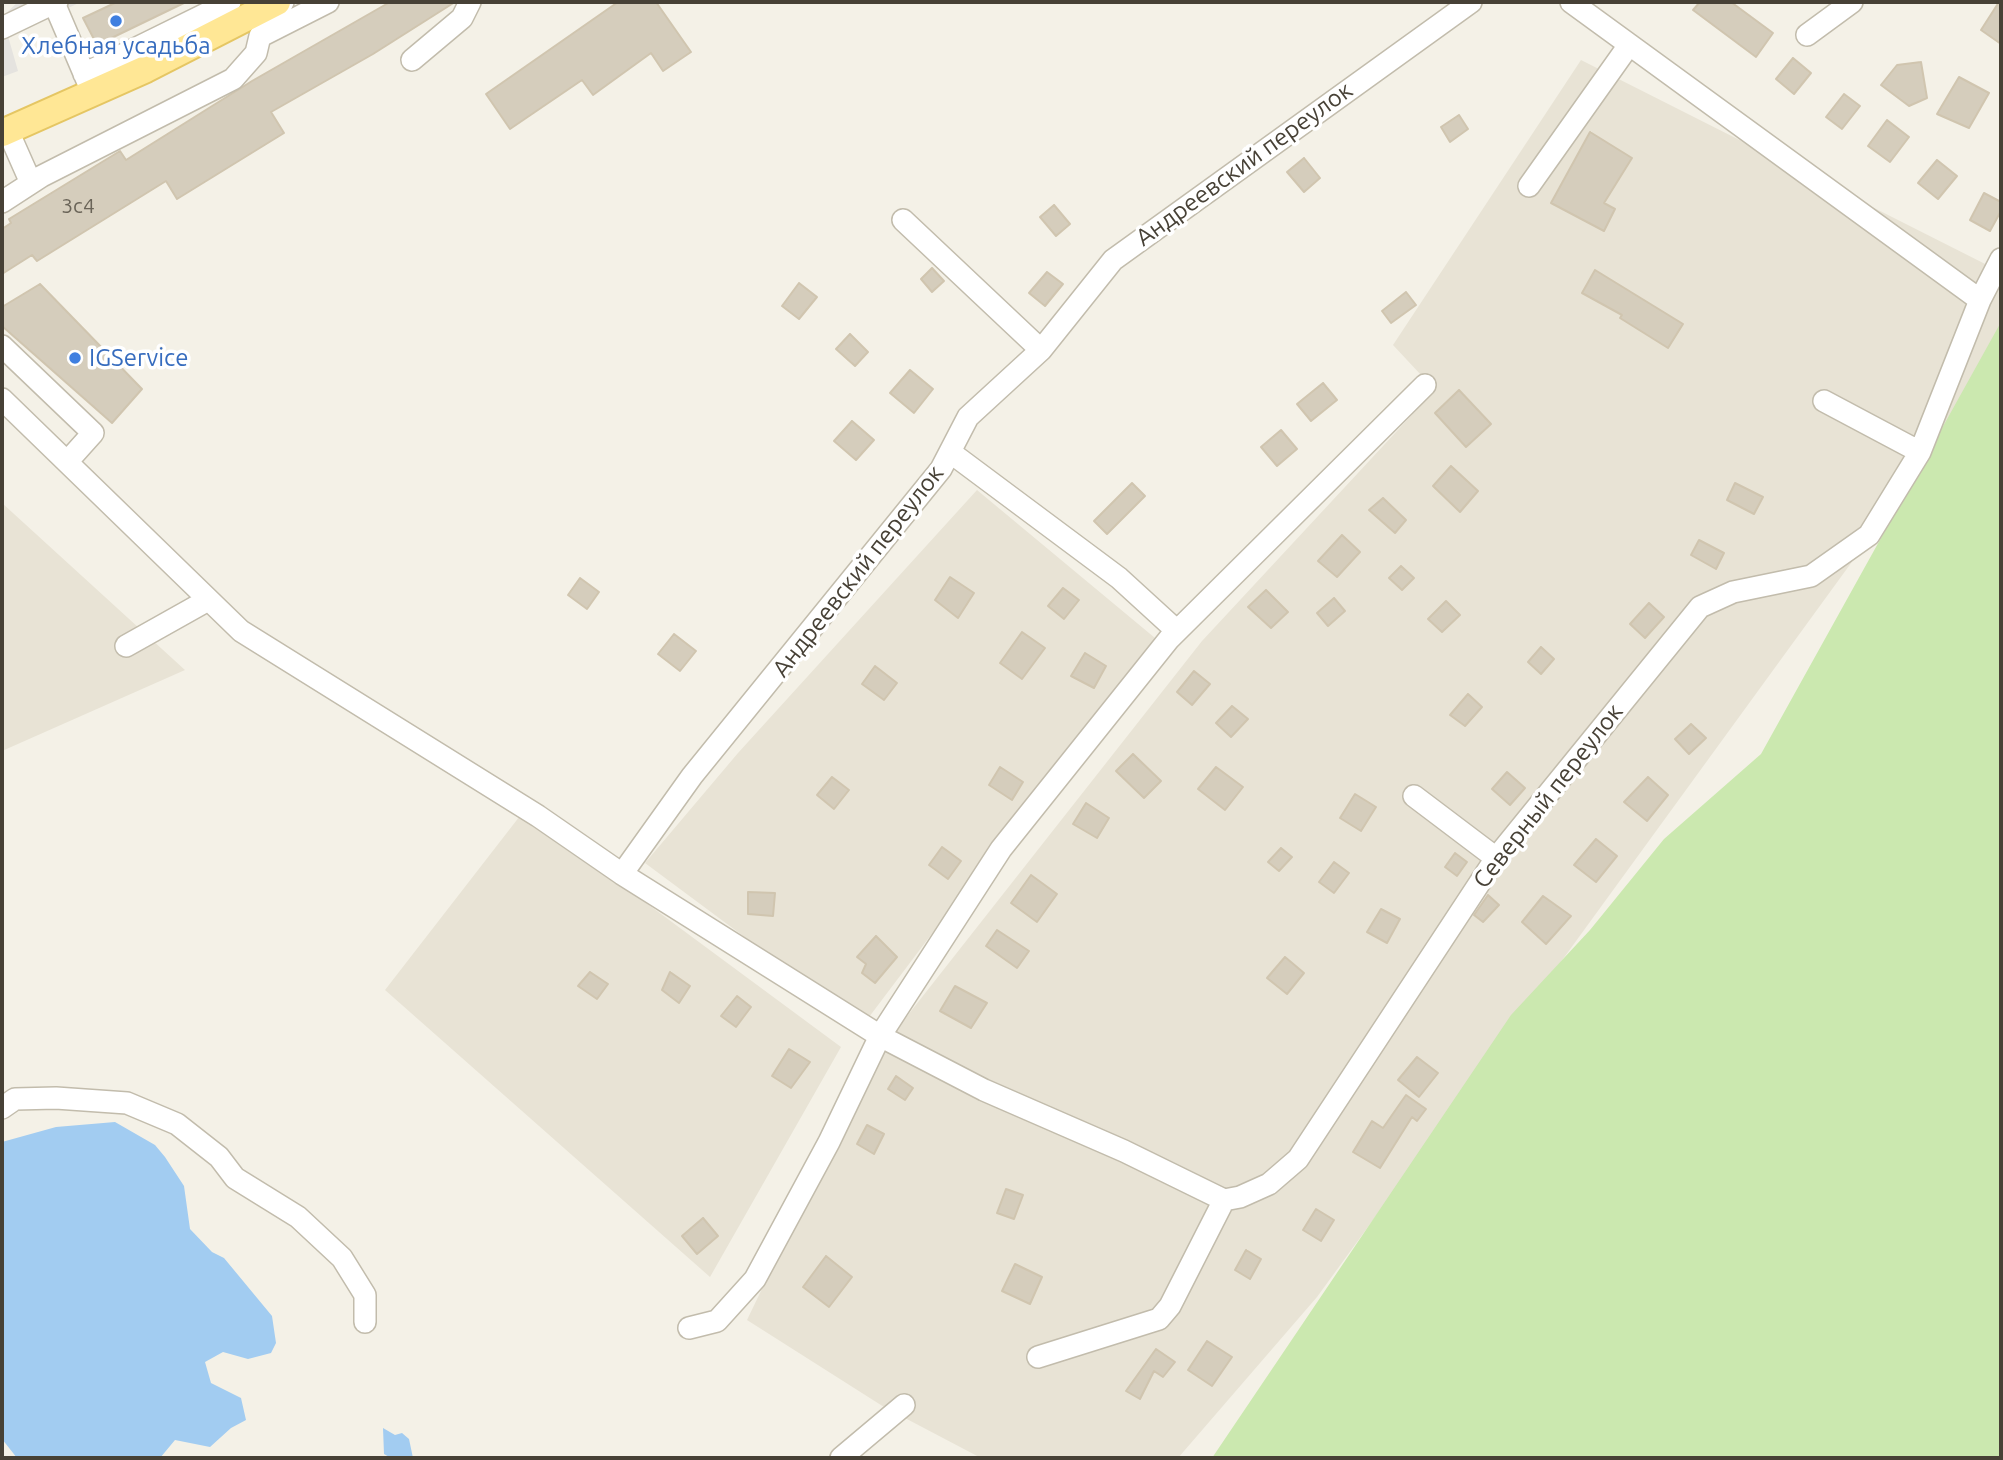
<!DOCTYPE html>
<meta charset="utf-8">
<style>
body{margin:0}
#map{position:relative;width:2003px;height:1460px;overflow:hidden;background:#f4f1e7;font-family:Ubuntu,sans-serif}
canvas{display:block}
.frame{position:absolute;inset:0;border:4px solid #474136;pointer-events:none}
</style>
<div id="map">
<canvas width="2003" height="1460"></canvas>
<div class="frame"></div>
</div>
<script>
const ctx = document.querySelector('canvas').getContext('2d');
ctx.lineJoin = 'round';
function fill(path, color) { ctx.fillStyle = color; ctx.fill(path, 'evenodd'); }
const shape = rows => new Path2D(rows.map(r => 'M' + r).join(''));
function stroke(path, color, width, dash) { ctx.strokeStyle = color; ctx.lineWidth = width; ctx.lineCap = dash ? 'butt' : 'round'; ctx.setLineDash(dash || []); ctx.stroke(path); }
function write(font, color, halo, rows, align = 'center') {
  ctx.font = font + ' Ubuntu,sans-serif'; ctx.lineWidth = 7; ctx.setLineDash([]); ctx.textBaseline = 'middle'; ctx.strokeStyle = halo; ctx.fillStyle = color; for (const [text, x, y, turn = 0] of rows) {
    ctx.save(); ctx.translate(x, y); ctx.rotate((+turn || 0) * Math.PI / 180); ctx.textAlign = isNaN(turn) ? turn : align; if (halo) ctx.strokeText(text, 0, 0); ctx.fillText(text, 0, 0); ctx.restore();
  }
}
fill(shape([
 [1581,60,2001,272,2001,357,1317,1297,1178,1458,981,1458,884,1407,747,1320,871,1062,1202,641,1435,390,1393,345],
 [977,490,1155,638,863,1025,645,863,738,753],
 [2,503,185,670,2,751],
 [523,812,841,1047,710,1277,385,990]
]), '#e8e3d5');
fill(shape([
 [2001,322,2001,1458,1212,1458,1511,1015,1590,930,1664,839,1761,754]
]), '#cbe8af');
fill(shape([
 [18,2,81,2,8,36,18,71,2,77,2,17]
]), '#e5e3df');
fill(shape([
 [115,1122,155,1145,165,1157,184,1186,190,1229,212,1252,224,1258,272,1316,276,1343,271,1353,248,1359,223,1352,205,1362,211,1383,241,1398,246,1420,231,1428,210,1447,175,1440,160,1458,17,1458,2,1439,2,1142,56,1127],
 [383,1428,395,1435,402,1433,409,1439,413,1458,391,1458,384,1454]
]), '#a2ccf1');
const building = shape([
 [117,2,186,2,97,45,83,18,117,2],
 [390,2,455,2,373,54,271,112,284,133,177,199,166,181,37,261,32,255,2,274,2,229,11,223,9,219,120,151,126,160,252,81,390,2],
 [618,2,656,2,691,52,663,71,651,53,593,95,582,80,510,129,486,94,618,2],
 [1700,2,1731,2,1773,33,1756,57,1693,10,1700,2],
 [1999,2,2001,2,2001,44,1981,30,1999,2],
 [1793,58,1811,73,1794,94,1776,79,1793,58],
 [1921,62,1927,98,1909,106,1881,85,1897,65,1921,62],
 [1959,77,1989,93,1969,128,1937,114,1959,77],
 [1844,94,1860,106,1842,129,1826,117,1844,94],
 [1459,115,1468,129,1450,142,1441,127,1459,115],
 [1887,120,1909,137,1890,162,1868,146,1887,120],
 [1590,132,1632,158,1604,203,1615,209,1604,231,1551,203,1590,132],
 [1304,158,1320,178,1304,192,1287,172,1304,158],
 [1937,160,1957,176,1938,199,1918,183,1937,160],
 [1984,193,2001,202,2001,211,1990,231,1970,220,1984,193],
 [1054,205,1070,224,1056,236,1040,217,1054,205],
 [932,268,944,281,932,292,921,279,932,268],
 [1595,270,1683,324,1668,348,1620,318,1622,315,1582,293,1595,270],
 [1047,272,1063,284,1045,306,1029,293,1047,272],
 [799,283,817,297,799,319,782,306,799,283],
 [40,284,142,389,112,423,2,326,2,307,40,284],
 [1406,292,1416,305,1391,323,1382,311,1406,292],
 [850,334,868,352,855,366,836,349,850,334],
 [910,370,933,389,914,413,890,393,910,370],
 [1323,383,1337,400,1311,421,1297,404,1323,383],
 [1459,390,1491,424,1466,447,1435,413,1459,390],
 [852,421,874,440,856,460,834,441,852,421],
 [1281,430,1297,449,1277,466,1261,447,1281,430],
 [1451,466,1478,491,1460,512,1433,486,1451,466],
 [1132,483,1145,496,1107,534,1094,521,1132,483],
 [1735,483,1763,497,1754,514,1727,500,1735,483],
 [1383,498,1406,520,1395,533,1369,510,1383,498],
 [1342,535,1360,552,1337,577,1318,561,1342,535],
 [1699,540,1724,553,1716,569,1691,555,1699,540],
 [1401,566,1414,578,1402,590,1389,578,1401,566],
 [950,577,974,593,958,618,935,600,950,577],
 [580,578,599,592,587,609,568,595,580,578],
 [1063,588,1079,600,1064,619,1048,606,1063,588],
 [1266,590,1288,612,1271,628,1248,607,1266,590],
 [1334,598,1345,611,1328,626,1317,613,1334,598],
 [1446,601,1460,615,1442,632,1428,619,1446,601],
 [1649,603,1664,617,1645,638,1630,624,1649,603],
 [1022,632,1045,648,1022,679,1000,663,1022,632],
 [674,634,696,651,680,671,658,654,674,634],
 [1541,647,1554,659,1541,674,1528,662,1541,647],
 [1085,653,1106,666,1094,688,1071,676,1085,653],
 [875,666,897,683,884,700,862,684,875,666],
 [1194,671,1210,684,1192,705,1177,692,1194,671],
 [1468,694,1482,707,1465,726,1450,715,1468,694],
 [1232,706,1248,719,1231,737,1216,723,1232,706],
 [1691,724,1706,738,1689,754,1675,739,1691,724],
 [1133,754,1161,781,1144,798,1116,771,1133,754],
 [1000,767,1023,782,1012,800,989,785,1000,767],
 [1216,767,1243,787,1225,810,1198,789,1216,767],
 [1507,772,1525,788,1510,805,1492,789,1507,772],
 [832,777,849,790,834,809,817,795,832,777],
 [1648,777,1668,795,1647,821,1624,802,1648,777],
 [1355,794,1376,807,1361,831,1340,818,1355,794],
 [1086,803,1109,818,1097,838,1073,824,1086,803],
 [1596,839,1617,856,1596,882,1574,865,1596,839],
 [942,847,961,861,948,879,929,865,942,847],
 [1281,848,1292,857,1279,871,1268,862,1281,848],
 [1455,853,1467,862,1457,876,1445,867,1455,853],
 [1334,862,1349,873,1334,893,1319,882,1334,862],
 [1031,875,1057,894,1037,922,1011,903,1031,875],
 [748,892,775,893,773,916,748,914,748,892],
 [1488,895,1499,905,1483,922,1474,915,1488,895],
 [1543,896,1571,916,1546,944,1522,922,1543,896],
 [1381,909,1400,919,1387,943,1367,932,1381,909],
 [997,930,1029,951,1017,968,986,946,997,930],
 [876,936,897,957,875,983,862,973,866,964,857,957,876,936],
 [1285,957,1304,973,1287,994,1267,978,1285,957],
 [590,972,608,984,597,999,578,986,590,972],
 [670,972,690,986,679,1003,662,990,670,972],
 [955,986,987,1003,971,1028,940,1011,955,986],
 [737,996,751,1007,736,1027,721,1016,737,996],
 [789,1049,810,1062,791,1088,772,1076,789,1049],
 [1417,1057,1438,1073,1419,1097,1398,1080,1417,1057],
 [896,1076,913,1088,905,1100,888,1089,896,1076],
 [1406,1095,1426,1109,1417,1121,1412,1117,1380,1168,1353,1152,1372,1121,1383,1128,1406,1095],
 [867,1125,884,1134,874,1154,857,1144,867,1125],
 [1006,1189,1023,1195,1014,1219,997,1213,1006,1189],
 [1316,1209,1334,1220,1321,1241,1303,1230,1316,1209],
 [703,1218,718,1236,697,1254,682,1236,703,1218],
 [1246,1250,1261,1259,1250,1279,1235,1270,1246,1250],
 [826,1256,852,1277,829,1307,803,1287,826,1256],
 [1015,1264,1042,1277,1030,1304,1002,1291,1015,1264],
 [1207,1341,1232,1357,1212,1386,1188,1370,1207,1341],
 [1156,1349,1175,1362,1163,1377,1154,1371,1140,1399,1126,1391,1156,1349]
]);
fill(building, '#d5cdbc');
stroke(building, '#d0c5af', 2);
const minor = shape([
 [57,2,54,3,89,85],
 [1571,2,1980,300],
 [2,28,54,3],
 [1807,35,1852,2],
 [261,36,328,2],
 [412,60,462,18,470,2],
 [84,74,230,2],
 [8,131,31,183],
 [1529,186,1629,45],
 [2,202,42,176,233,79,256,53,260,36,283,2],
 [903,220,1041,350],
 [2,346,93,433,67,462],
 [2,399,241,631,538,816,622,874,880,1036,984,1090,1124,1151,1224,1200],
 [1824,401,1920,452],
 [950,452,1119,578,1177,631],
 [126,646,208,600],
 [1414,796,1496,858],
 [622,874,692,776,941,469,968,417,1041,350,1113,260,1471,2],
 [2,1108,15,1099,56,1098,127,1103,177,1124,219,1157,235,1178,298,1217,342,1258,365,1295,365,1322],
 [1224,1200,1240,1197,1269,1184,1298,1159,1496,858,1700,607,1733,592,1811,576,1869,535,1920,452,1980,300,2001,259],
 [689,1328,717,1321,755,1279,829,1142,880,1036,1001,849,1169,639,1425,385],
 [1038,1357,1159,1319,1170,1306,1224,1200],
 [841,1458,904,1405]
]);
const major = shape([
 [2,133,146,69,277,2]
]);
stroke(minor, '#c2bcac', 24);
stroke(major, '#e5c663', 30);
stroke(minor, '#fff', 21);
stroke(major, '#ffe795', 26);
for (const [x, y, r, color] of [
 [116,21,7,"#3f7fe0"],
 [75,358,7,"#3f7fe0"]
]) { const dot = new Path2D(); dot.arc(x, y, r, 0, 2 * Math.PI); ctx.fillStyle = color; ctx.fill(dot); stroke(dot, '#fff', 2.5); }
write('21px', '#6a6458', null, [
 ["3c4",78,206]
]);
write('24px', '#366cbe', '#fff', [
 ["Хлебная усадьба",116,46],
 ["IGService",89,358,"left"]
]);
write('24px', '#474136', '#fff', [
 ["Андреевский переулок",1244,164,-36],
 ["Андреевский переулок",858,571,-52],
 ["Северный переулок",1548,796,-52]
]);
</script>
